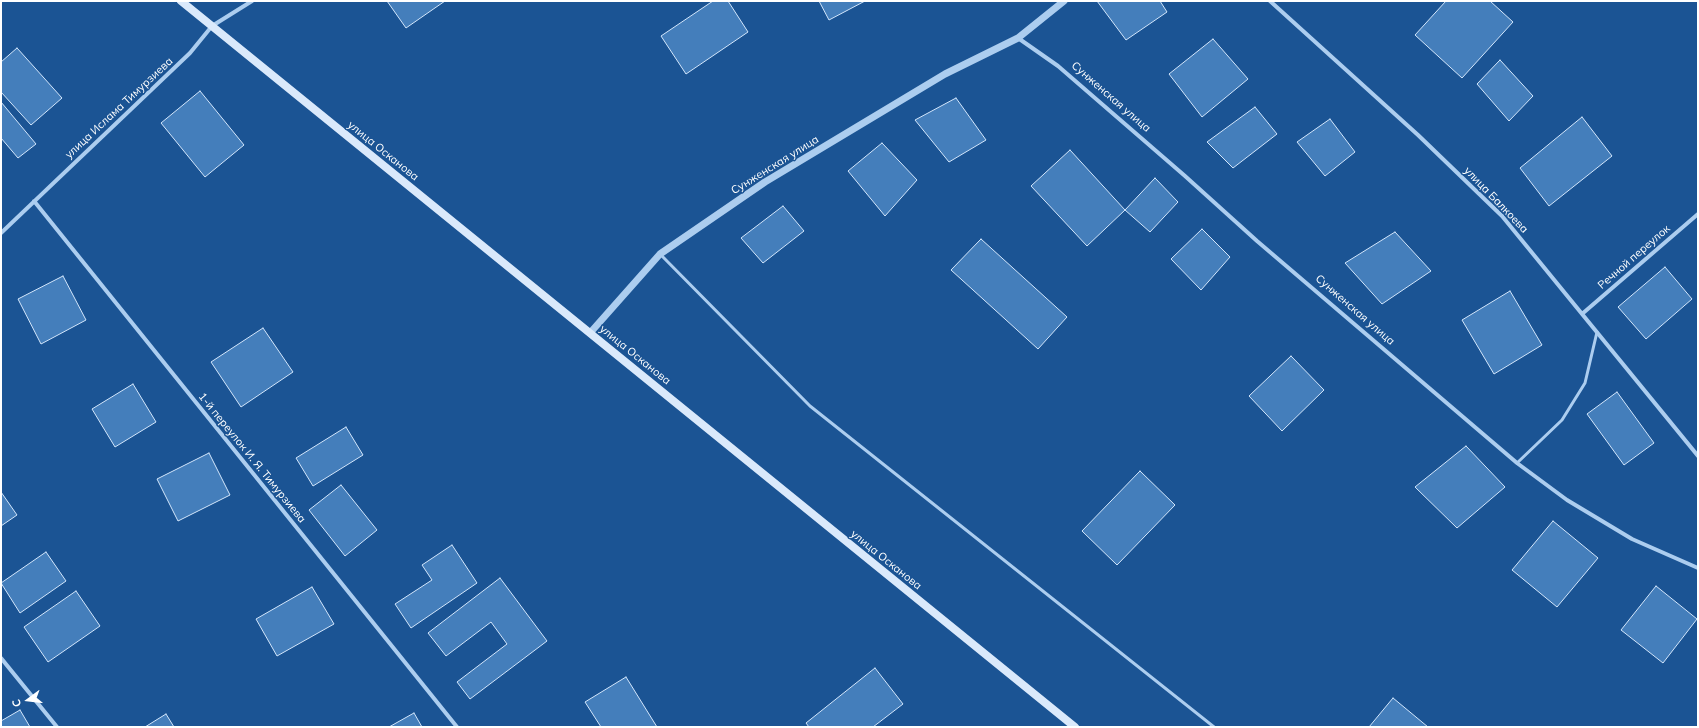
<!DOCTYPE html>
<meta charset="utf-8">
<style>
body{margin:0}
#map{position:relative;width:1699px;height:728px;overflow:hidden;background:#1b5494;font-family:Mulish,sans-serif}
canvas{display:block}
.frame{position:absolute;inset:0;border:2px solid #fff;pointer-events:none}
.north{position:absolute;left:8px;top:680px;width:40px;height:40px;-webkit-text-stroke:3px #1b5494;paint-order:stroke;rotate:255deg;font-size:11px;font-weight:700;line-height:16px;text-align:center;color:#fff}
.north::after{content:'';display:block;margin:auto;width:14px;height:18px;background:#fff;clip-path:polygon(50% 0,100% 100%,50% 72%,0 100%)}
</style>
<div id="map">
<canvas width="1699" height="728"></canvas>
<div class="frame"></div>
<div class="north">С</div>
</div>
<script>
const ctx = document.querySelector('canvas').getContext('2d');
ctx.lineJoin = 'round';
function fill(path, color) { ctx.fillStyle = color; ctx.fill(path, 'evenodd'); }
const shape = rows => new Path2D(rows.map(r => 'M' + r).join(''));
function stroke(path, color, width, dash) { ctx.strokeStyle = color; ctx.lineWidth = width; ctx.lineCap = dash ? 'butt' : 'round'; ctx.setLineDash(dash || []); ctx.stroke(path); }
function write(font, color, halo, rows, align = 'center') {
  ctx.font = font + ' Mulish,sans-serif'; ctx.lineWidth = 3; ctx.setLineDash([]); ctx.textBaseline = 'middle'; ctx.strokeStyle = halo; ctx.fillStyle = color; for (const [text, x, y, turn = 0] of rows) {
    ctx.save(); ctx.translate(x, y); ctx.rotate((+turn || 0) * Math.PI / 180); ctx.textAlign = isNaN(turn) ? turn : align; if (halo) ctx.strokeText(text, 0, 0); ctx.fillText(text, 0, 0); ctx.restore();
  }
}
const building = shape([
 [387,1,445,1,406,28,387,1],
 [713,1,728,1,748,32,686,74,661,36,713,1],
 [819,1,865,1,829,20,819,1],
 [1097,1,1160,1,1167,12,1126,40,1097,1],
 [1446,1,1490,1,1513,22,1462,78,1415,35,1446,1],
 [1213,39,1248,79,1202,117,1169,74,1213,39],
 [17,48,62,98,31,125,1,92,1,62,17,48],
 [1500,60,1533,96,1509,121,1477,84,1500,60],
 [200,91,244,145,205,177,161,123,200,91],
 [956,98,986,140,949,162,915,120,956,98],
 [1,102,36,144,18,158,1,138,1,102],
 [1255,107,1277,134,1233,168,1207,142,1255,107],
 [1582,117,1612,156,1549,206,1520,168,1582,117],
 [1330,119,1355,152,1325,176,1297,142,1330,119],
 [882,143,917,180,885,216,848,171,882,143],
 [1070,150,1125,210,1087,246,1031,186,1070,150],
 [1155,178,1178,202,1150,232,1125,210,1155,178],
 [783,206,804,231,763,263,741,238,783,206],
 [1202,229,1230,257,1201,290,1171,259,1202,229],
 [1395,232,1431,271,1382,304,1345,263,1395,232],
 [981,239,1067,317,1038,349,951,270,981,239],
 [1665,267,1692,299,1646,339,1618,307,1665,267],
 [63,276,86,320,41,344,18,299,63,276],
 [1510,291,1542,345,1494,374,1462,320,1510,291],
 [263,328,293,372,241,407,211,362,263,328],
 [1291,356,1324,390,1282,431,1249,396,1291,356],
 [133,384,156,422,115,447,92,409,133,384],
 [1617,392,1654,443,1624,465,1587,414,1617,392],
 [346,427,363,455,313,486,296,458,346,427],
 [1466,446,1505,487,1457,528,1415,487,1466,446],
 [209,453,230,495,178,521,157,479,209,453],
 [1140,471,1175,505,1117,565,1082,531,1140,471],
 [341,485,377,530,345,556,309,510,341,485],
 [1,492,17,515,1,526,1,492],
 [1553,521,1598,558,1557,607,1512,570,1553,521],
 [452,545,477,583,411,628,395,604,432,580,422,565,452,545],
 [46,552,66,581,20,613,1,583,46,552],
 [500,578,547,641,470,699,457,682,507,644,491,622,446,656,428,633,500,578],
 [1656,586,1697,619,1663,663,1621,630,1656,586],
 [312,587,334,624,277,656,256,619,312,587],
 [76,591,100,626,48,662,24,627,76,591],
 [875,668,903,704,873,727,809,727,806,723,875,668],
 [626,677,657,727,601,727,585,702,626,677],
 [1393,698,1428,727,1369,727,1393,698],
 [20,710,30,727,1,727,1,721,20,710],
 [414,713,422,727,389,727,414,713],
 [166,714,174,727,145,727,166,714]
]);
fill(building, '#447ebb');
stroke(building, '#d3e6fb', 1);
stroke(shape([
 [660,254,810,406,1214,727],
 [1517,463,1562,420,1585,383,1597,332]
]), '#accdef', 3);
stroke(shape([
 [1270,1,1418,135,1502,216,1698,456],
 [1018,38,1058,66,1185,176,1257,241,1517,463,1567,500,1632,539,1698,568],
 [34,201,457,727],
 [1,233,190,53,212,26,252,1],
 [1582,314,1698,214],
 [1,658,57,727]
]), '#accdef', 4);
stroke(shape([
 [590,333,660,254,765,182,945,74,1018,38,1064,1]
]), '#accdef', 7);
stroke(shape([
 [181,1,1075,727]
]), '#dae9fb', 8);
write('11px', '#fff', '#1b5494', [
 ["Сунженская улица",1111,97,41],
 ["улица Ислама Тимурзиева",119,108,-43],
 ["улица Осканова",383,151,39],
 ["Сунженская улица",775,165,-32],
 ["улица Балкоева",1496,200,46],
 ["Речной переулок",1634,257,-41],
 ["Сунженская улица",1355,310,41],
 ["улица Осканова",635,355,39],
 ["1-й переулок И. Я. Тимурзиева",252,458,51],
 ["улица Осканова",886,560,39]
]);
</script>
